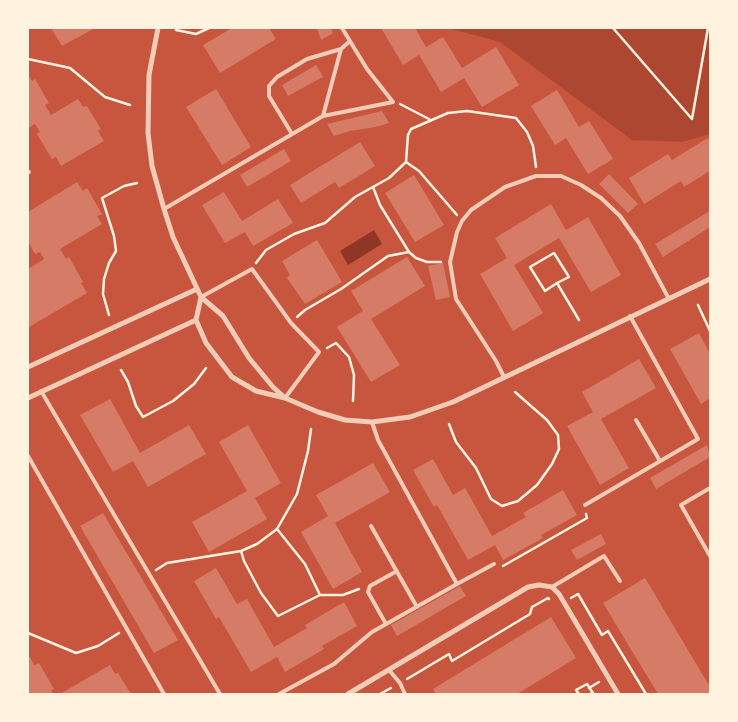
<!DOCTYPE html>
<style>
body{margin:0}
#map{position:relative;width:738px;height:722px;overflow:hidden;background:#c8553d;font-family:"Titillium Web",sans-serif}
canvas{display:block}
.frame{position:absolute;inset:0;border:29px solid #fff3e0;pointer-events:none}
</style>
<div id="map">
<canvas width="738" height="722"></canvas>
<div class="frame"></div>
</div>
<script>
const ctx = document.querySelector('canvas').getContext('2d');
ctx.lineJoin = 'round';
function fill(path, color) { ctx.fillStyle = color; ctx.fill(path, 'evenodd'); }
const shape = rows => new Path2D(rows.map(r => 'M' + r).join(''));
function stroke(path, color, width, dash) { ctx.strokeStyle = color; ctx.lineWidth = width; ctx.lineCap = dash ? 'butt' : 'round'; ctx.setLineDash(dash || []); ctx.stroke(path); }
fill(shape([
 [448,28,710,28,710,134,682,142,632,140,500,42]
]), '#ae4732');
fill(shape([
 [374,230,382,244,348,265,340,251]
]), '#8f3625');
fill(shape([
 [51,28,95,28,62,46],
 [232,28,269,28,276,39,220,73,203,45],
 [317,28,331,28,333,33,321,40],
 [381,28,415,28,426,47,443,37,462,68,496,47,519,85,482,107,464,78,441,92,419,55,403,65],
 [316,65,323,77,288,96,282,85],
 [28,74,32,81,35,79,49,103,45,105,51,115,78,99,83,107,87,106,101,129,98,131,104,141,61,166,56,157,52,159,37,134,40,132,35,124,28,128],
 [216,89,251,147,222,165,186,107],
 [557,90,579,127,589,121,613,159,588,174,566,138,555,145,531,106],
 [382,111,389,123,376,127,350,131,334,136,327,124],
 [708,138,710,142,710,171,684,187,681,181,644,204,629,178,668,154,672,160],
 [360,142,375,166,339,188,335,182,301,203,290,185],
 [284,149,291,161,247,187,240,175],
 [609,174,638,204,628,213,599,184],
 [414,175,444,225,415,242,385,193],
 [77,182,83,191,87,188,102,214,97,216,102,224,60,249,66,259,69,257,83,282,81,283,87,293,29,327,28,324,28,269,44,259,40,252,35,254,28,241,28,212],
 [224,192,242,221,278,199,293,223,253,246,245,232,225,243,202,205],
 [551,204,566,230,588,217,621,275,591,292,559,238,514,265,543,313,513,331,480,274,507,258,495,238],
 [710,211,710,227,663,257,655,244],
 [317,240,342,282,305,304,287,278,290,275,282,261],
 [407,257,425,286,371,319,400,365,371,382,337,327,363,311,351,291],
 [443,263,450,297,436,300,428,266],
 [699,333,710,354,710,398,701,404,670,349],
 [639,359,656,388,601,419,629,468,600,485,567,426,593,412,582,392],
 [110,399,140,453,189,425,206,454,148,487,133,461,113,472,80,415],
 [248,425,281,483,255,498,267,519,209,552,192,522,247,491,219,442],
 [707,445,710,457,656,489,650,478],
 [433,459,453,495,465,488,492,536,526,517,523,513,563,490,577,515,541,535,543,538,503,560,495,545,468,560,437,505,434,507,413,470],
 [373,463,390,492,335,523,362,572,333,589,301,532,328,516,316,495],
 [103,513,178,640,154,653,80,526],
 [601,534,606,544,577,560,571,550],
 [216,568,237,604,247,599,274,647,307,628,305,625,344,602,357,626,322,646,324,649,285,672,277,657,251,672,219,617,216,619,194,581],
 [645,578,710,687,710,694,658,694,603,603],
 [460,586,466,596,397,636,391,625],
 [551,617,576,658,517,694,436,694,433,689],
 [30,657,34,665,39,663,54,689,51,690,53,694,28,694,28,658],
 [110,665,115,674,118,673,131,694,60,694]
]), '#d67c66');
stroke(shape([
 [613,28,692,119,708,28],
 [176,30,196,34,209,28],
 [28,59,70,68,105,97,130,105],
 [400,104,429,119],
 [406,162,419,171,457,215],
 [373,187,380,205,409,252],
 [256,263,266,250,294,234,325,223,355,197,389,178,406,162,408,135,411,129,448,113,467,111,516,118,527,132,533,146,536,167],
 [557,283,545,291,530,267,554,253,569,277,557,283,579,320],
 [698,305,710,331],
 [109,315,103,294,104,279,109,263,116,251,114,236,102,198,124,186,137,183],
 [297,317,305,310,341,289,388,256,409,252,416,258,427,262,441,262],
 [327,348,336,343,349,357,354,375,353,401],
 [121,370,128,382,136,406,143,417,173,401,194,384,206,368],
 [449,424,456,442,476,468,491,499,502,506,518,501,537,485,552,464,559,449,558,435,547,420,515,392],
 [311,429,308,451,297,494,277,529,305,564,320,595,343,595,359,589],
 [241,551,244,561,261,593,278,616,320,595],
 [503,566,587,518,586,514],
 [156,570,167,563,241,551,257,544,277,529],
 [571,598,578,594,602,635,608,631,646,694],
 [28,633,76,653,98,646,119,633],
 [407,679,449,654,452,661,530,614,532,607,548,598,549,599],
 [589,688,599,682],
 [380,694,391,688],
 [579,694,576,690,587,684,593,693,590,694]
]), '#fff3e0', 2.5);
stroke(shape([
 [323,116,341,49,350,41],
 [292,134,269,96,269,86,277,77,307,59,341,49],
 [28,172,29,172],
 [164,209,323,116,393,102,367,69,342,28],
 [201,297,252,269,291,323,319,352,285,398],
 [504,377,496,361,456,299,450,262,457,232,462,221,471,210,505,187,536,176,561,176,581,185,601,198,620,216,639,243,669,299],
 [41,391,220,694],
 [636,420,660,461],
 [28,456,164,694],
 [710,488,681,505,710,556],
 [585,505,698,439,630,316],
 [371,526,417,607],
 [457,584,494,564],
 [552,587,604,556,620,581],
 [386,624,368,592,370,586,397,571],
 [389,670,400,683,405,694],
 [279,694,334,664,372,632,457,584,378,440,372,422]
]), '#f1ccb7', 4);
stroke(shape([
 [158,28,149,75,148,133,152,166,164,209,173,237,201,297,223,316,249,358,273,387,283,396],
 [201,297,196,320,206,343,232,377,256,391,285,398,318,412,345,420,372,422,410,417,453,402,710,279],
 [28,367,197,289],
 [28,398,196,320],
 [348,694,528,587,539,585,552,587,559,594,618,694]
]), '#f1ccb7', 5);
</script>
